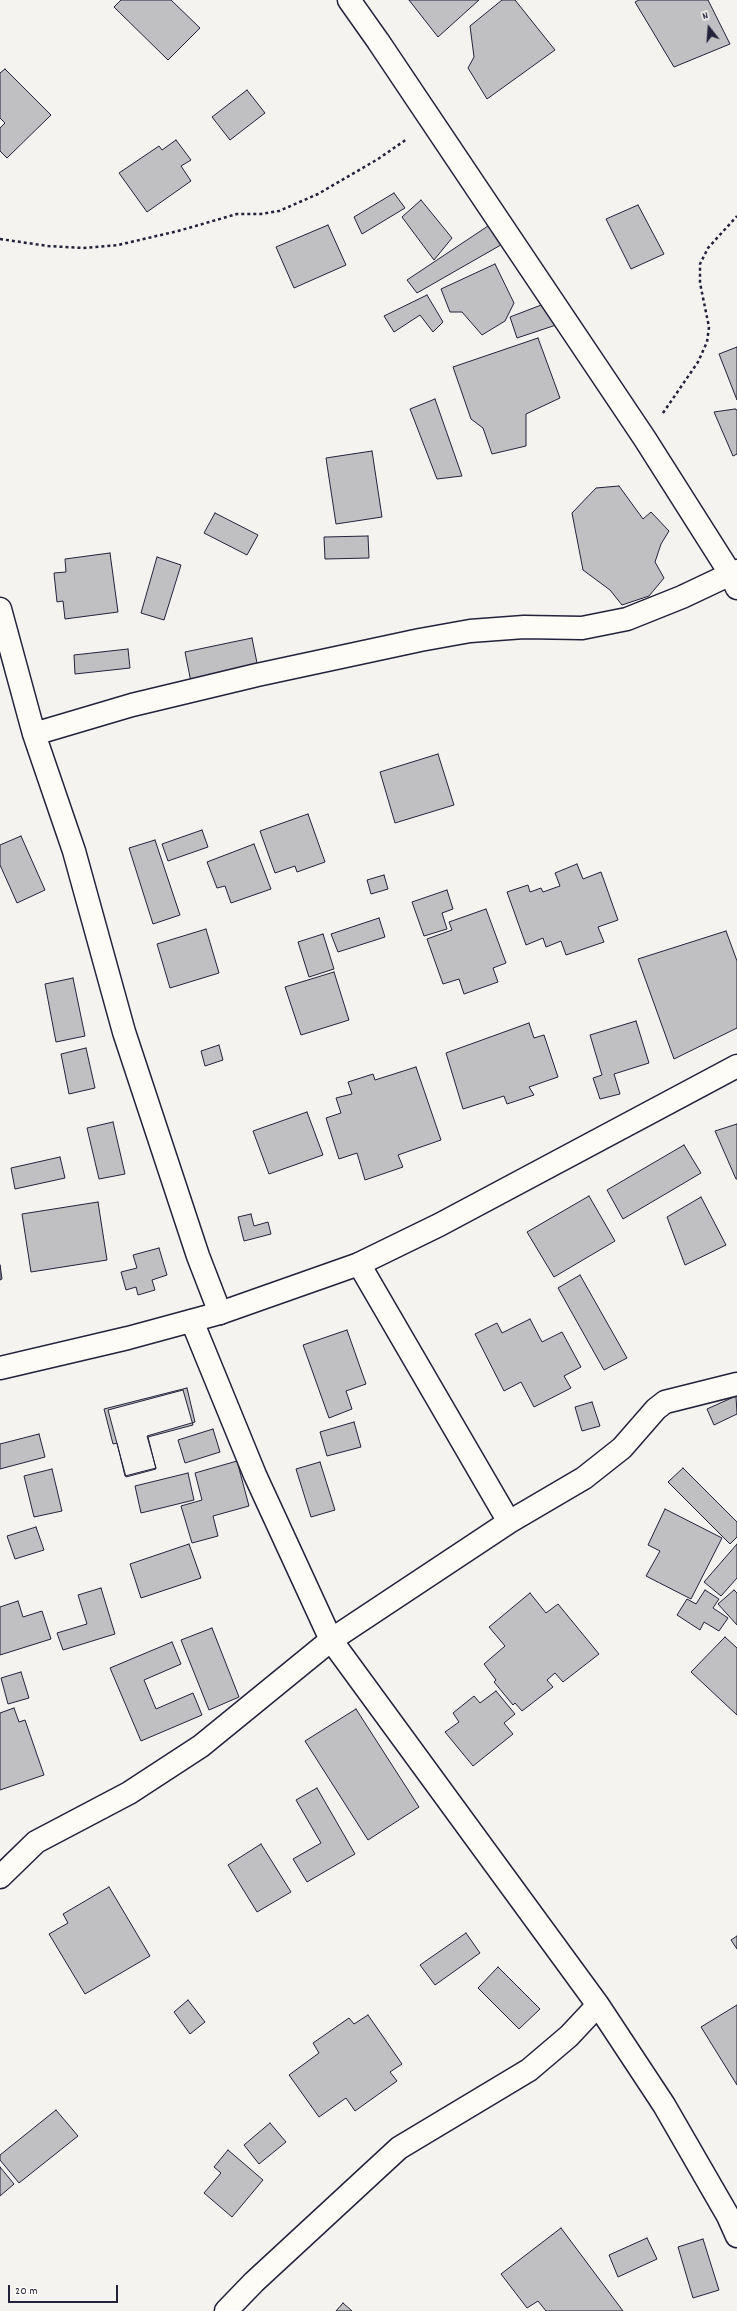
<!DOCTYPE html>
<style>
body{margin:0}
#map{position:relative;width:737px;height:2311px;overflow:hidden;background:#f4f3ef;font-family:Dekko,sans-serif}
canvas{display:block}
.north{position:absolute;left:689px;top:8px;width:40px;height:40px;-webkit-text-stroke:3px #fdfcf7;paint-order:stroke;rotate:343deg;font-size:11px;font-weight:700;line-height:16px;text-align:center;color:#22223b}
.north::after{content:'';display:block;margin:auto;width:14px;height:18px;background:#22223b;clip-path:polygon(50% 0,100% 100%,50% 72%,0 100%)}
.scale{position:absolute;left:8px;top:2285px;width:110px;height:18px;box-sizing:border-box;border:2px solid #22223b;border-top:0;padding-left:5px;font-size:12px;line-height:14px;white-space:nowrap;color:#22223b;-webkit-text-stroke:3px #fdfcf7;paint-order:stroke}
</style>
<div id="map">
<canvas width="737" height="2311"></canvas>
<div class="north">N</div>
<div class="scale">20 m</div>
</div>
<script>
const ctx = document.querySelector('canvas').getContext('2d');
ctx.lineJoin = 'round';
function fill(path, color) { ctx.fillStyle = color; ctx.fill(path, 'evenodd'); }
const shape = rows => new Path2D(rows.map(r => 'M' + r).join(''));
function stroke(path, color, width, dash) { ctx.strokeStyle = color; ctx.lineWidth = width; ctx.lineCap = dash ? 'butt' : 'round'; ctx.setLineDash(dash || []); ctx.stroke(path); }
const building = shape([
 [121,0,171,0,200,28,168,60,114,7,121,0],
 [409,0,479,0,438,37,409,0],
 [502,0,515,0,555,50,487,99,468,68,474,57,470,26,502,0],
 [639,0,708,0,730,44,674,67,635,2,639,0],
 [5,69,51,115,7,158,0,151,0,128,5,123,0,118,0,73,5,69],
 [247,90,265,113,230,140,212,117,247,90],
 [176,140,191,160,181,166,191,181,147,212,119,173,159,146,162,150,176,140],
 [394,193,405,208,362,234,354,217,394,193],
 [421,200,452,238,434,260,402,217,421,200],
 [638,205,664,254,631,269,606,219,638,205],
 [494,222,506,242,417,293,407,280,494,222],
 [328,225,346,265,294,288,276,247,328,225],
 [495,264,514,303,505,321,482,335,462,312,450,312,441,289,495,264],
 [427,295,443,322,433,332,420,315,394,332,384,316,427,295],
 [549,302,559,324,517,338,510,317,549,302],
 [538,338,560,398,526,414,526,446,492,454,483,428,471,419,453,367,538,338],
 [737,347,737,400,719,354,737,347],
 [435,399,462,476,437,479,410,409,435,399],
 [735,409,737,410,737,454,733,456,714,412,735,409],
 [372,451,382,517,336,524,326,458,372,451],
 [619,486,643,519,651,512,669,531,661,544,655,562,664,578,649,596,622,605,610,590,583,570,572,513,596,488,619,486],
 [215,513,258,535,247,555,204,533,215,513],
 [368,536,369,558,325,559,324,537,368,536],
 [110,553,118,612,65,619,63,601,57,602,54,573,66,572,65,559,110,553],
 [157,557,181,565,164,620,141,613,157,557],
 [252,638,259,673,192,687,185,652,252,638],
 [128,649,130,668,75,674,74,655,128,649],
 [438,754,454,805,395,823,380,772,438,754],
 [308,814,325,862,297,872,295,866,275,873,260,831,308,814],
 [202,830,208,847,168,861,162,844,202,830],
 [21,836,45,890,17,903,0,865,0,845,21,836],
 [155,840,180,915,153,924,129,848,155,840],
 [254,844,271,889,231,903,225,886,217,888,207,862,254,844],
 [577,864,583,879,601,872,618,920,598,927,604,942,566,955,561,941,546,947,543,938,526,945,507,892,528,885,530,892,541,888,543,892,560,886,555,873,577,864],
 [384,875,388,889,371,894,367,880,384,875],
 [447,890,453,909,442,913,447,929,424,936,412,902,447,890],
 [486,909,506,963,493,968,498,982,464,994,459,979,443,984,427,939,452,930,449,922,486,909],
 [379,918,385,937,338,952,331,934,379,918],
 [206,929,219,973,170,988,157,944,206,929],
 [726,931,737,961,737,1028,674,1059,638,959,726,931],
 [323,934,334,969,309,977,298,942,323,934],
 [334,972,349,1020,301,1035,285,987,334,972],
 [73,978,85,1036,56,1042,45,984,73,978],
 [636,1021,649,1063,614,1074,620,1094,600,1099,593,1078,602,1075,590,1035,636,1021],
 [529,1023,534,1038,544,1035,558,1077,529,1087,534,1095,507,1104,504,1096,463,1109,446,1053,529,1023],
 [219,1045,223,1060,205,1066,201,1051,219,1045],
 [86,1048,95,1088,69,1094,61,1054,86,1048],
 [416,1067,441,1140,398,1155,403,1167,365,1180,357,1153,339,1159,326,1118,341,1113,336,1098,352,1094,348,1082,373,1074,375,1080,416,1067],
 [307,1112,323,1155,269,1174,253,1131,307,1112],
 [113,1122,125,1174,99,1179,87,1128,113,1122],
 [737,1124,737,1179,736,1179,715,1131,737,1124],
 [684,1145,701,1173,623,1219,607,1190,684,1145],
 [60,1157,65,1178,15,1189,11,1168,60,1157],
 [589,1196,615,1241,554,1277,527,1232,589,1196],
 [701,1197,726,1245,685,1265,667,1217,701,1197],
 [98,1202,107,1260,31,1272,22,1214,98,1202],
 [251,1214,254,1226,268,1222,271,1234,244,1241,238,1217,251,1214],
 [159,1248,167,1275,152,1280,155,1290,138,1295,136,1287,126,1290,121,1272,137,1268,133,1255,159,1248],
 [0,1265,2,1279,0,1280,0,1265],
 [580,1275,627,1358,604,1370,558,1288,580,1275],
 [530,1319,542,1342,562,1332,581,1367,564,1376,571,1388,534,1407,521,1382,504,1391,475,1334,497,1323,502,1333,530,1319],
 [347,1330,366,1384,346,1391,352,1409,329,1418,303,1345,347,1330],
 [187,1388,195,1422,147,1436,156,1468,125,1476,117,1443,113,1444,104,1409,187,1388],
 [183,1390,193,1425,148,1437,156,1469,126,1477,108,1410,183,1390],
 [736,1396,737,1414,714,1425,707,1409,736,1396],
 [592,1402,600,1426,582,1431,575,1407,592,1402],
 [354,1422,361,1447,327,1456,320,1432,354,1422],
 [213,1429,220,1452,185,1463,178,1440,213,1429],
 [39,1434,45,1457,0,1469,0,1444,39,1434],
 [237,1461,249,1506,213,1516,218,1536,192,1543,181,1506,202,1500,195,1473,237,1461],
 [320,1462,335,1510,311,1517,296,1469,320,1462],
 [683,1468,737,1522,737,1537,730,1544,668,1482,683,1468],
 [52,1469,62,1511,34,1517,24,1476,52,1469],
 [188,1473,194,1500,141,1513,135,1486,188,1473],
 [665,1509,722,1538,691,1599,646,1576,660,1551,648,1545,665,1509],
 [36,1527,44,1550,15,1559,7,1536,36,1527],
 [189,1544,201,1578,141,1598,130,1564,189,1544],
 [737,1544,737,1578,721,1596,704,1582,737,1544],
 [101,1588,115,1634,63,1650,57,1633,87,1624,78,1595,101,1588],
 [705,1590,719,1599,713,1608,728,1618,719,1631,704,1622,700,1630,677,1615,687,1599,696,1604,705,1590],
 [734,1590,737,1593,737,1625,718,1604,734,1590],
 [530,1593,546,1613,558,1604,599,1654,563,1682,555,1673,547,1680,553,1687,522,1711,515,1703,513,1705,494,1682,496,1680,484,1664,505,1646,489,1627,530,1593],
 [18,1601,23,1617,42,1611,51,1639,0,1655,0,1607,18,1601],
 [212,1628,239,1697,209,1710,181,1640,212,1628],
 [725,1637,737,1648,737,1715,691,1672,725,1637],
 [172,1642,181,1664,144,1680,156,1709,193,1693,202,1715,141,1741,110,1668,172,1642],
 [21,1672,29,1698,8,1704,1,1678,21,1672],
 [496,1691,515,1714,504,1723,513,1734,473,1766,445,1732,459,1722,453,1713,474,1696,480,1703,496,1691],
 [14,1708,19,1722,25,1720,44,1775,0,1790,0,1713,14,1708],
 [356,1709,419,1807,368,1840,305,1741,356,1709],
 [317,1788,355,1854,307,1882,293,1859,321,1843,296,1800,317,1788],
 [261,1844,291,1892,257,1912,228,1865,261,1844],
 [109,1887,150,1956,85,1994,49,1934,68,1923,63,1914,109,1887],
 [466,1933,480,1953,435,1985,420,1965,466,1933],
 [737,1936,737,1949,731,1940,737,1936],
 [498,1967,540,2009,519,2029,478,1988,498,1967],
 [188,2000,205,2022,190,2034,174,2012,188,2000],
 [737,2005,737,2085,701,2027,737,2005],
 [368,2015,402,2064,390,2072,397,2081,355,2111,346,2098,319,2117,289,2075,319,2053,313,2043,349,2018,354,2024,368,2015],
 [56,2110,78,2136,19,2183,0,2160,0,2155,56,2110],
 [270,2123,286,2142,259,2164,244,2145,270,2123],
 [228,2150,263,2180,232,2217,204,2193,221,2173,214,2167,228,2150],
 [0,2167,14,2184,0,2196,0,2167],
 [561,2228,623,2311,546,2311,538,2301,527,2308,501,2274,561,2228],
 [647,2238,657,2259,618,2277,609,2255,647,2238],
 [703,2239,719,2290,693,2298,678,2247,703,2239],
 [343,2303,352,2311,336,2311,343,2303]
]);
fill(building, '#c0bfc2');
stroke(building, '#22223b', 1);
const street = shape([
 [349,0,378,41,645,439,730,573,737,588],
 [0,609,34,734,74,851,124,1032,198,1256,220,1313],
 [34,734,132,705,257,675,420,640,470,631,524,627,582,628,627,619,682,597,737,571],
 [359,1264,509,1522],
 [192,1321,255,1475,331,1640,598,2005,664,2105,728,2216,737,2236],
 [0,1877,36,1842,129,1793,201,1746,331,1640,509,1522,584,1478,622,1448,656,1409,665,1402,737,1384],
 [226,2311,254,2282,399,2148,529,2070,569,2036,598,2005]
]);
const secondary = shape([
 [0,1368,128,1338,220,1313,359,1264,439,1225,737,1066]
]);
stroke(street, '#22223b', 25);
stroke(secondary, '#22223b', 25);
stroke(shape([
 [0,239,48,246,83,248,118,245,178,231,237,214,261,214,279,211,318,194,378,159,407,139],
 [663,413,698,362,707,342,709,327,700,283,700,264,708,248,737,216]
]), '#22223b', 2.5, [3, 3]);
stroke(street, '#fdfcf7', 22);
stroke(secondary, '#fdfcf7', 22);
</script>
